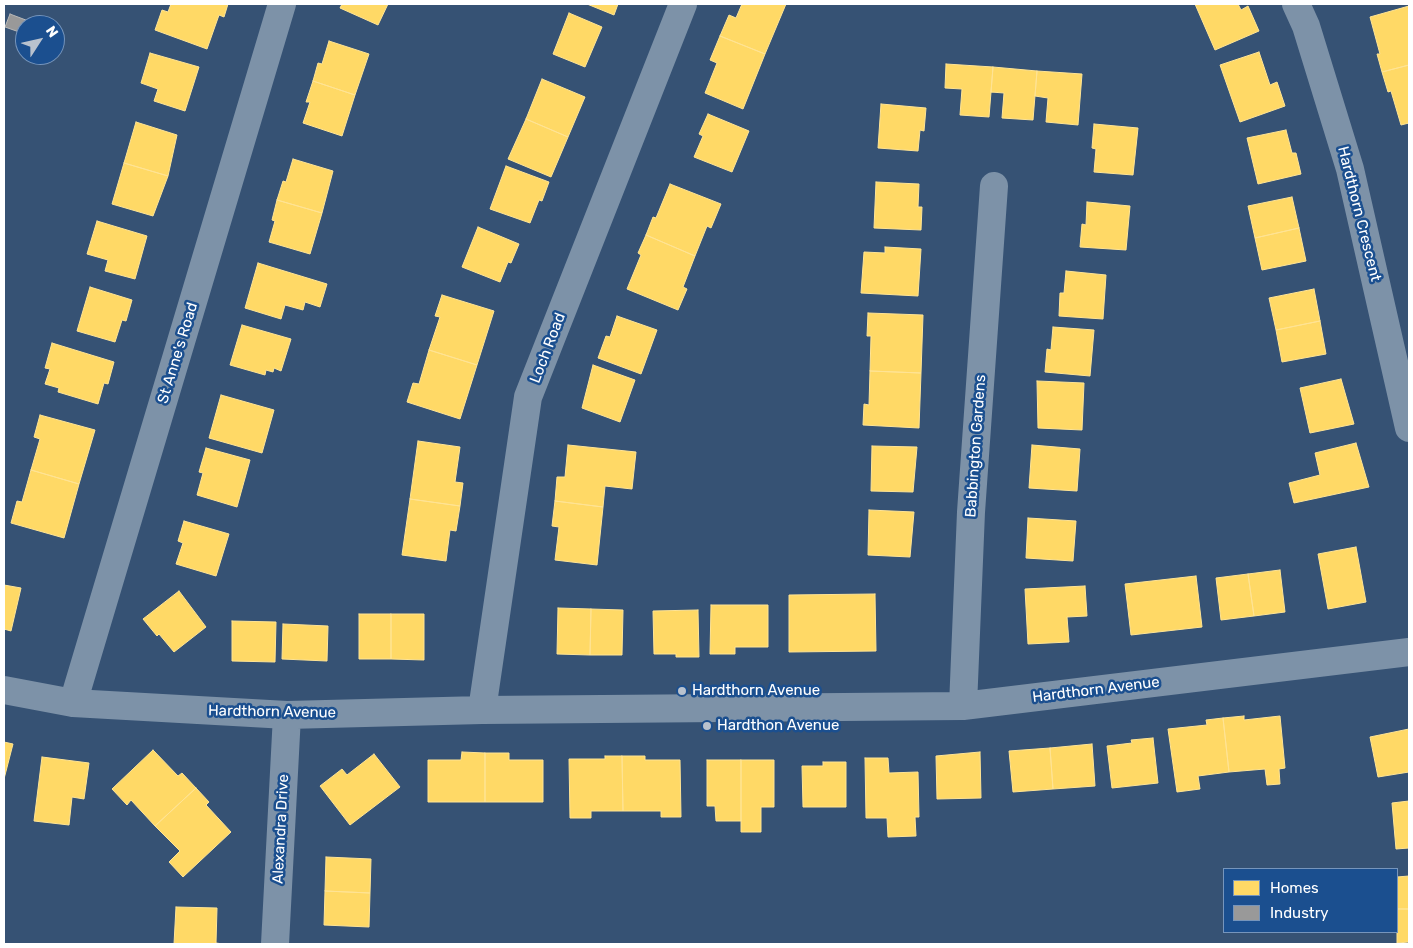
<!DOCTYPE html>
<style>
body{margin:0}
#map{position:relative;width:1413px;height:948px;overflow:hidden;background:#365274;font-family:Rubik,sans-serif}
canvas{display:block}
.frame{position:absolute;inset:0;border:5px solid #fff;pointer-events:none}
.legend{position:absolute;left:1223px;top:868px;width:175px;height:65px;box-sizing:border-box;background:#1b4f8f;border:1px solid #7695bc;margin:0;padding:6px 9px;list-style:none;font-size:15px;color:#fff}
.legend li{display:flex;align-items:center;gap:10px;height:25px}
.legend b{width:25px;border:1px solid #7695bc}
.north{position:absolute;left:15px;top:15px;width:50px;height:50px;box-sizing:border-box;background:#1b4f8f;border:1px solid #7695bc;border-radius:50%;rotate:55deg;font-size:14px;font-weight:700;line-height:20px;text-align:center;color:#fff}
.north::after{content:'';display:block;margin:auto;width:18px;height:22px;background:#b9c2ce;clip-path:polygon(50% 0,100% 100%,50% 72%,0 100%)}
</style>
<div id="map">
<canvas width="1413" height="948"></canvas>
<div class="frame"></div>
<ul class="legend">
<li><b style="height:14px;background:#ffd966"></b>Homes</li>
<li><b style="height:14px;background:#999"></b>Industry</li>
</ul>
<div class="north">N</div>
</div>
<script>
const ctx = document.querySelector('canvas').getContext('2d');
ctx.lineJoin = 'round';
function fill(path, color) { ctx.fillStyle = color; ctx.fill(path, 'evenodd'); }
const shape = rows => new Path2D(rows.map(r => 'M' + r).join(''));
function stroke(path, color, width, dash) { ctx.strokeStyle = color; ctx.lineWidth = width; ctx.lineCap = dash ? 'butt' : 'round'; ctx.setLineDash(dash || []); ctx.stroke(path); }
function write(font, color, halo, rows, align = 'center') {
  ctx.font = font + ' Rubik,sans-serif'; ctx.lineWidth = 5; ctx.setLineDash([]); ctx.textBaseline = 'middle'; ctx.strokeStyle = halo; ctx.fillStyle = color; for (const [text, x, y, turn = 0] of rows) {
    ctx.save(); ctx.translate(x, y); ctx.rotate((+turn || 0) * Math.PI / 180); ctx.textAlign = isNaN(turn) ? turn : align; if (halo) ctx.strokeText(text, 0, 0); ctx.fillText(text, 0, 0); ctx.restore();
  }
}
const homes = shape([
 [171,4,228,4,224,17,219,15,207,49,155,30,162,10,168,12,171,4],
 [342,4,388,4,378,25,340,8,342,4],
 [587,4,618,4,614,15,587,4],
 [742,4,786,4,765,54,720,36,729,15,736,18,742,4],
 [1195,4,1238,4,1241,10,1248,6,1259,31,1215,50,1195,4],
 [1409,6,1409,65,1382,72,1377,54,1380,54,1370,17,1409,6],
 [569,13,602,27,585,67,553,54,569,13],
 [720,36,765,54,743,109,705,93,717,63,710,60,720,36],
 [329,41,369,54,355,95,313,81,318,63,322,64,329,41],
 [1259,52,1270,85,1277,82,1285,106,1240,122,1220,65,1259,52],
 [150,53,199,67,185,111,154,101,158,89,141,83,150,53],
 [946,64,993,67,989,117,960,115,962,89,945,88,946,64],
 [1409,65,1409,123,1401,125,1391,91,1388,92,1382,72,1409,65],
 [993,67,1037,71,1033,120,1002,118,1004,93,991,92,993,67],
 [1037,71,1082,74,1078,125,1046,122,1048,98,1035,96,1037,71],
 [542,79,585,97,568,137,526,119,542,79],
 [313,81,355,95,342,136,303,123,310,102,306,102,313,81],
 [881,104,926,108,924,131,920,130,918,151,878,148,881,104],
 [708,114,749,131,732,172,694,157,703,136,699,134,708,114],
 [526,119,568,137,551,177,508,159,526,119],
 [136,122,177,135,168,176,124,163,136,122],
 [1094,124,1138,128,1133,175,1094,172,1096,149,1092,148,1094,124],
 [1286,130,1292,153,1296,153,1301,174,1258,184,1247,138,1286,130],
 [293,159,333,171,322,213,277,200,283,181,286,182,293,159],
 [124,163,168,176,153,216,112,204,124,163],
 [506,166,549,182,542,201,539,200,530,223,490,209,506,166],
 [876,182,919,184,918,207,922,207,921,230,874,228,876,182],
 [670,184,721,204,711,228,707,226,695,256,646,235,653,217,656,218,670,184],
 [1292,197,1299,228,1255,238,1248,206,1292,197],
 [277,200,322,213,310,254,269,242,275,221,272,220,277,200],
 [1087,202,1130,206,1126,250,1080,247,1082,224,1086,225,1087,202],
 [97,221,147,236,135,279,105,271,108,260,87,254,97,221],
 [478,227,519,244,511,263,508,262,500,282,462,267,478,227],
 [1299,228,1306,261,1262,270,1255,238,1299,228],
 [646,235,695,256,683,287,687,289,678,310,627,289,641,255,638,253,646,235],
 [885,247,921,249,918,296,861,293,864,252,885,253,885,247],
 [258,263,327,284,320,307,305,302,303,310,285,305,281,319,245,308,258,263],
 [1066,271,1106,275,1103,319,1059,316,1060,293,1064,293,1066,271],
 [90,287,132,300,126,321,122,320,115,342,77,331,90,287],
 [1314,289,1320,321,1276,330,1269,298,1314,289],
 [442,295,494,311,477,365,429,350,440,317,435,316,442,295],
 [868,313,923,315,921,373,870,371,871,336,867,336,868,313],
 [617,316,657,330,641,374,598,358,606,336,610,337,617,316],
 [1320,321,1326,354,1282,362,1276,330,1320,321],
 [242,325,291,339,281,371,274,368,273,372,266,370,265,375,230,365,242,325],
 [1053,327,1094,330,1090,376,1045,372,1047,349,1051,350,1053,327],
 [52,343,114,362,108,384,104,383,98,404,58,392,59,388,45,384,50,369,45,368,52,343],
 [429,350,477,365,460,419,407,402,413,383,419,384,429,350],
 [593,365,635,380,620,422,582,408,593,365],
 [870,371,921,373,919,428,863,425,864,404,869,405,870,371],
 [1341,379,1354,424,1310,433,1300,388,1341,379],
 [1037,381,1084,383,1082,430,1038,428,1037,381],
 [221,395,274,410,262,453,209,438,221,395],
 [40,415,95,430,79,484,31,470,40,439,34,437,40,415],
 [418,441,460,447,455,482,463,483,460,506,410,499,418,441],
 [1356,443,1369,487,1294,503,1289,483,1320,475,1315,453,1356,443],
 [568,445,636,452,632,489,605,486,603,507,555,501,557,477,565,477,568,445],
 [1032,445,1080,449,1077,491,1029,488,1032,445],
 [872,446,917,447,913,492,871,491,872,446],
 [206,448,250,460,237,507,197,495,203,473,199,472,206,448],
 [31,470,79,484,64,538,11,523,17,501,22,502,31,470],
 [410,499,460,506,456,531,450,530,446,561,402,555,410,499],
 [555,501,603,507,597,565,555,560,559,527,552,526,555,501],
 [869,510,914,512,910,557,868,555,869,510],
 [1028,518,1076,521,1073,561,1026,558,1028,518],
 [184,521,229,534,216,576,176,564,183,543,178,541,184,521],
 [1356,547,1366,602,1328,609,1318,554,1356,547],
 [1280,570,1285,612,1254,616,1248,574,1280,570],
 [1248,574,1254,616,1221,620,1216,578,1248,574],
 [1196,576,1202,627,1131,635,1125,584,1196,576],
 [4,585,21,588,11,631,4,629,4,585],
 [1085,586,1087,616,1067,617,1069,642,1028,644,1025,589,1085,586],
 [179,591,206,627,174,652,159,634,157,636,143,619,179,591],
 [875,594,876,651,789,652,789,595,875,594],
 [711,605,768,605,768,647,735,647,735,654,710,654,711,605],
 [558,608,591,609,590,655,557,654,558,608],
 [591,609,623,610,622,655,590,655,591,609],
 [698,610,699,657,676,657,676,654,654,654,653,611,698,610],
 [359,614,391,614,391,659,359,659,359,614],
 [391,614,424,614,424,660,391,659,391,614],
 [232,621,276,622,275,662,232,661,232,621],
 [283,624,328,626,327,661,282,659,283,624],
 [1244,716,1244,720,1280,716,1285,768,1279,769,1280,784,1267,785,1265,769,1229,772,1223,718,1244,716],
 [1223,718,1229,772,1198,776,1200,789,1177,792,1168,729,1207,725,1206,720,1223,718],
 [1409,729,1409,772,1378,777,1370,737,1409,729],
 [1153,738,1158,783,1112,788,1107,746,1132,743,1131,740,1153,738],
 [4,742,13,744,4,779,4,742],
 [1092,744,1095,786,1053,789,1050,748,1092,744],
 [1050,748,1053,789,1013,792,1009,751,1050,748],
 [153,750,178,776,182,773,196,788,155,826,131,800,127,805,112,789,153,750],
 [462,752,485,753,485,802,428,802,428,760,461,760,462,752],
 [980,752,981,798,937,799,936,756,980,752],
 [485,753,509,753,509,760,543,760,543,802,485,802,485,753],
 [374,754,400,787,350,825,320,786,342,769,347,775,374,754],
 [605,756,622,756,623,811,591,811,591,818,570,818,569,759,605,759,605,756],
 [622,756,645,756,645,760,680,760,681,817,661,817,661,811,623,811,622,756],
 [42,757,89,763,84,799,72,797,69,825,34,821,42,757],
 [865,758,888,758,889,773,918,772,919,817,915,817,916,836,888,837,887,818,866,818,865,758],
 [707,760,741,760,741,821,716,821,715,806,707,806,707,760],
 [741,760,774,760,774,807,761,807,761,832,741,832,741,760],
 [823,762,846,762,846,807,803,807,802,766,823,766,823,762],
 [196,788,209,802,206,805,231,832,183,877,169,862,180,851,155,826,196,788],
 [1409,801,1409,848,1396,849,1392,803,1409,801],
 [326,857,371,859,370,893,325,891,326,857],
 [1409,876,1409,909,1397,909,1397,877,1409,876],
 [325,891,370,893,369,927,324,925,325,891],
 [176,907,217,908,216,943,223,944,174,944,176,907],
 [1397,909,1409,909,1409,942,1397,943,1397,909]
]);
fill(homes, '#ffd966');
stroke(homes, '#ffe494', 1);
const industry = shape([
 [10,14,39,25,25,25,25,34,5,27,10,14]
]);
fill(industry, '#999');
stroke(industry, '#b8b8b8', 1);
stroke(shape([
 [1296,4,1306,26,1350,169,1409,428],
 [4,690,73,703,287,715,482,710,963,706,1409,652],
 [73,703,282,4],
 [963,706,971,512,994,186],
 [482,710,528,397,683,4],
 [275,944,287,715]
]), '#7d92a8', 28);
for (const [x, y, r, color] of [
 [682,691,5,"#b9c2ce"],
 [707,726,5,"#b9c2ce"]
]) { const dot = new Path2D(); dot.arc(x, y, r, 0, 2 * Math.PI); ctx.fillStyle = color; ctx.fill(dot); stroke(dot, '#1b4f8f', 2); }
write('15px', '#fff', '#1b4f8f', [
 ["Hardthorn Crescent",1359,214,76],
 ["Loch Road",548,348,-69],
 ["St Anne's Road",178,353,-73],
 ["Babbington Gardens",976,446,-86],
 ["Hardthorn Avenue",1096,690,-7],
 ["Hardthorn Avenue",272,712,1],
 ["Alexandra Drive",281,829,-87]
]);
write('15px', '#fff', '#1b4f8f', [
 ["Hardthorn Avenue",692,691],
 ["Hardthon Avenue",717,726]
], 'left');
</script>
